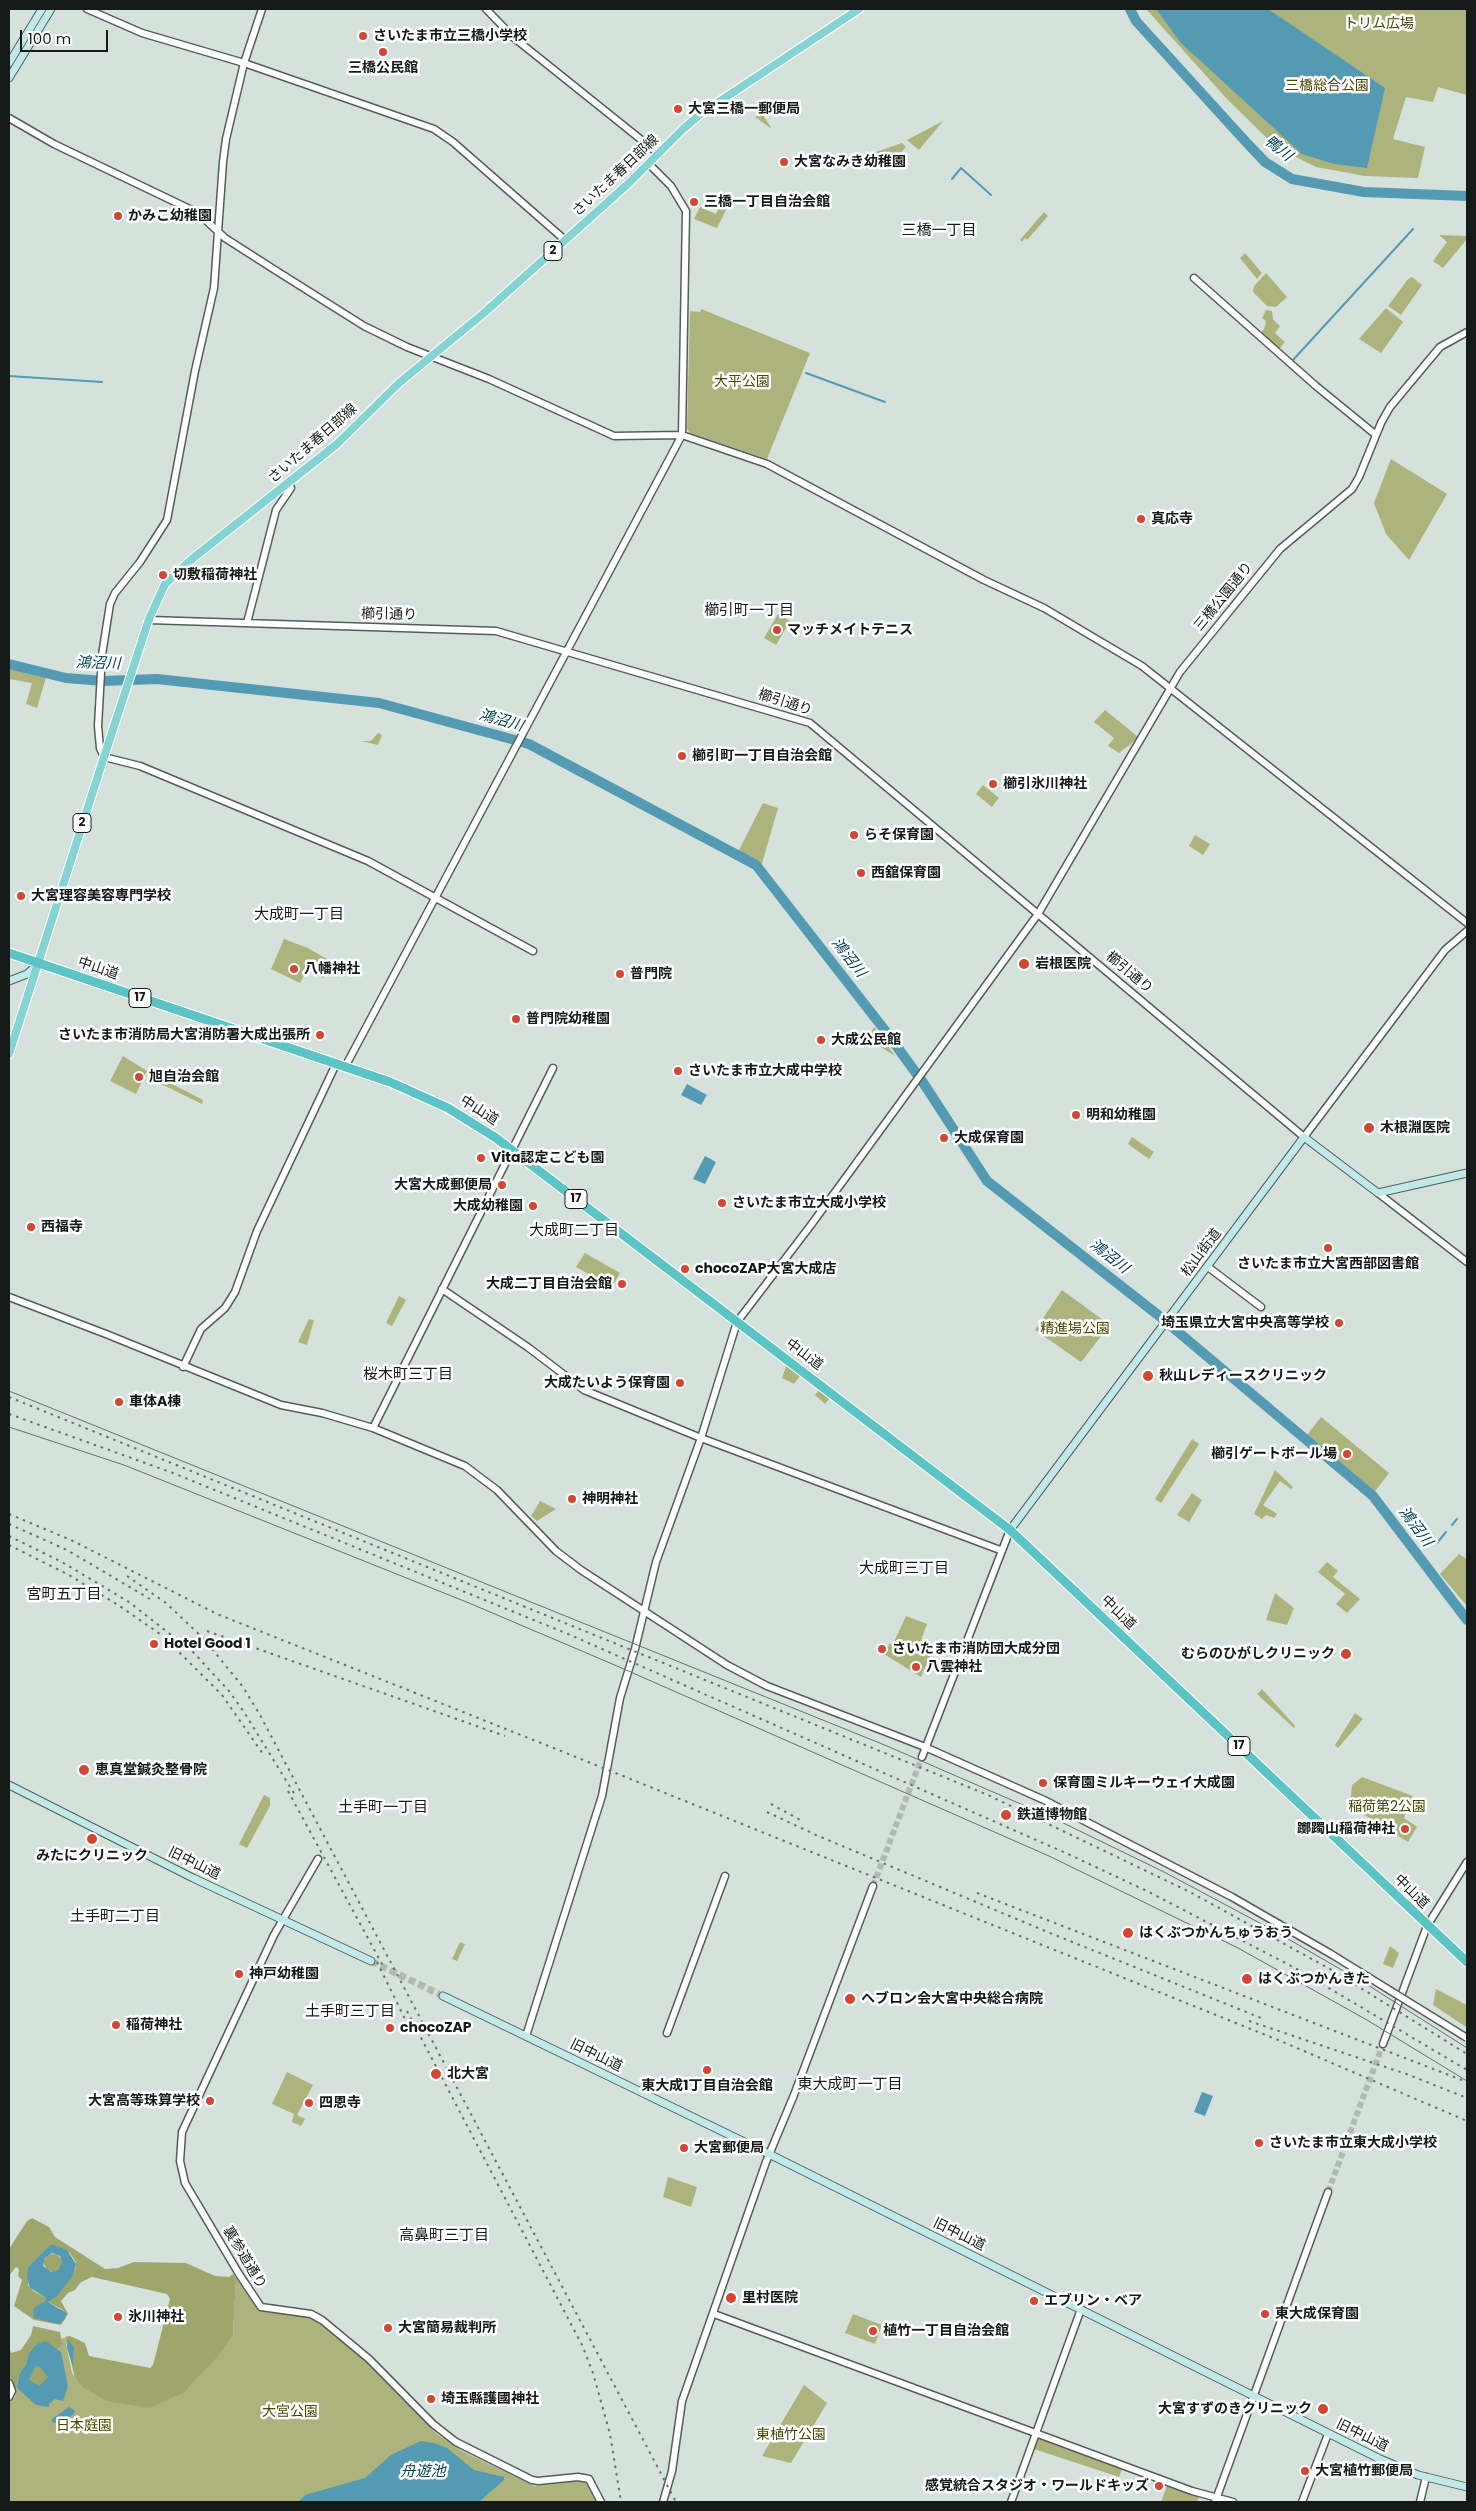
<!DOCTYPE html>
<meta charset="utf-8">
<style>
body{margin:0}
#map{position:relative;width:1476px;height:2511px;overflow:hidden;background:#d5e2dc;font-family:Poppins,sans-serif}
canvas{display:block}
.frame{position:absolute;inset:0;border:10px solid #151a18;pointer-events:none}
.scale{position:absolute;left:20px;top:30px;width:88px;height:22px;box-sizing:border-box;border:2px solid #151a18;border-top:0;padding-left:6px;font-size:15px;line-height:18px;white-space:nowrap;color:#151a18;-webkit-text-stroke:4px #fff;paint-order:stroke}
</style>
<div id="map">
<canvas width="1476" height="2511"></canvas>
<div class="frame"></div>
<div class="scale">100 m</div>
</div>
<script>
const ctx = document.querySelector('canvas').getContext('2d');
ctx.lineJoin = 'round';
function fill(path, color) { ctx.fillStyle = color; ctx.fill(path, 'evenodd'); }
const shape = rows => new Path2D(rows.map(r => 'M' + r).join(''));
function stroke(path, color, width, dash) { ctx.strokeStyle = color; ctx.lineWidth = width; ctx.lineCap = dash ? 'butt' : 'round'; ctx.setLineDash(dash || []); ctx.stroke(path); }
function write(font, color, halo, rows, align = 'center') {
  ctx.font = font + ' Poppins,"Noto Sans JP",sans-serif'; ctx.lineWidth = 5; ctx.setLineDash([]); ctx.textBaseline = 'middle'; ctx.strokeStyle = halo; ctx.fillStyle = color; for (const [text, x, y, turn = 0] of rows) {
    ctx.save(); ctx.translate(x, y); ctx.rotate((+turn || 0) * Math.PI / 180); ctx.textAlign = isNaN(turn) ? turn : align; if (halo) ctx.strokeText(text, 0, 0); ctx.fillText(text, 0, 0); ctx.restore();
  }
}
fill(shape([
 [1146,9,1467,9,1467,95,1438,87,1433,102,1406,97,1393,139,1425,147,1418,178,1365,176,1316,167,1276,147,1227,99],
 [768,107,772,111,764,117,772,129,755,117],
 [943,121,919,150,907,140],
 [902,143,906,147,887,168,870,154],
 [708,196,731,200,717,228,694,219,700,207,716,214,721,203,708,198],
 [1044,212,1048,216,1027,240,1025,238,1022,242,1020,240],
 [1439,235,1467,236,1467,239,1443,268,1433,261,1447,242],
 [1245,253,1262,273,1257,279,1240,258],
 [1266,273,1287,297,1276,307,1267,306,1253,292,1254,286],
 [1412,277,1422,285,1401,315,1388,306,1408,279],
 [1386,308,1403,322,1381,353,1359,339],
 [701,309,810,353,767,459,690,433,687,429,690,311,700,312],
 [1266,310,1272,311,1273,319,1280,326,1275,333,1285,342,1277,351,1259,335,1264,329,1266,321,1262,318],
 [1391,459,1447,494,1409,560,1386,534,1374,503],
 [778,614,790,621,776,645,764,638],
 [10,667,47,674,37,708,26,704,32,683,9,679],
 [1105,710,1137,736,1137,739,1119,753,1108,746,1114,738,1094,722],
 [378,733,382,735,378,745,361,741,371,741],
 [983,785,999,798,992,807,976,794],
 [763,803,778,808,761,867,738,852],
 [1195,835,1210,844,1203,855,1189,846],
 [284,939,308,948,332,962,324,978,307,969,300,983,271,969],
 [874,1027,895,1056,868,1039],
 [123,1056,147,1071,136,1094,110,1081],
 [153,1074,203,1100,202,1104,151,1079],
 [1132,1137,1154,1152,1149,1159,1128,1144],
 [585,1253,620,1273,612,1287,576,1267],
 [1062,1290,1110,1325,1081,1362,1035,1330],
 [399,1296,406,1300,392,1326,386,1323],
 [309,1319,314,1320,307,1345,298,1342],
 [788,1361,803,1372,794,1384,782,1378],
 [822,1387,832,1395,825,1404,815,1395],
 [1321,1417,1389,1473,1374,1493,1307,1435],
 [1192,1439,1199,1444,1161,1503,1155,1499],
 [1275,1470,1293,1487,1291,1489,1280,1481,1263,1505,1277,1514,1274,1518,1266,1515,1262,1519,1254,1514],
 [1192,1493,1202,1500,1189,1522,1177,1515],
 [540,1501,556,1509,537,1521,531,1516],
 [1459,1554,1467,1559,1467,1606,1440,1574],
 [1327,1562,1338,1571,1333,1577,1360,1599,1347,1613,1336,1604,1345,1594,1318,1572],
 [1275,1593,1294,1608,1287,1625,1266,1620],
 [906,1616,927,1624,921,1640,935,1645,921,1677,884,1654,890,1643,893,1644],
 [1262,1689,1295,1726,1294,1728,1257,1694],
 [1355,1713,1363,1719,1338,1748,1335,1745],
 [1362,1777,1413,1796,1404,1818,1417,1827,1408,1842,1350,1806,1352,1785],
 [264,1795,270,1798,270,1806,247,1848,239,1844],
 [460,1942,465,1944,457,1961,452,1959],
 [1390,1946,1399,1953,1393,1968,1383,1964],
 [1436,1989,1467,2005,1466,2027,1433,2005],
 [287,2072,313,2085,297,2115,305,2119,301,2126,292,2122,294,2114,272,2104],
 [668,2177,697,2187,691,2207,663,2197],
 [236,2278,257,2308,315,2318,326,2325,368,2360,437,2434,462,2451,534,2486,579,2481,586,2483,590,2487,596,2502,9,2502,9,2401,15,2397,19,2374,47,2341,65,2338,72,2373,83,2388,105,2401,124,2403,233,2335],
 [853,2314,882,2325,875,2344,845,2333],
 [804,2385,827,2403,791,2463,762,2456],
 [1038,2436,1123,2467,1119,2477,1034,2449],
 [1168,2483,1200,2495,1197,2502,1161,2502]
]), '#adb37c');
fill(shape([
 [32,2218,49,2227,55,2237,105,2269,118,2268,134,2262,186,2263,215,2276,229,2277,233,2274,236,2278,233,2335,217,2357,183,2393,150,2408,105,2401,83,2388,75,2378,65,2337,70,2336,85,2343,89,2356,150,2368,153,2365,170,2299,167,2294,92,2277,81,2282,75,2290,68,2293,61,2301,68,2314,61,2325,34,2320,14,2306,22,2280,18,2276,19,2269,16,2267,9,2276,9,2249,27,2221],
 [51,2244,69,2252,76,2262,75,2270,48,2302,65,2311,42,2303,46,2300,45,2297,33,2291,28,2285,28,2267],
 '44 2263a9 9 0 1 1 18 0a9 9 0 1 1-18 0Z',
 [33,2326,60,2332,62,2344,57,2349,46,2341,29,2354,26,2364,19,2374,16,2391,9,2375,9,2346,11,2353,21,2350,31,2335],
 [36,2366,39,2366,48,2377,39,2386,29,2379]
]), '#9fa66b');
fill(shape([
 [1156,9,1268,9,1385,88,1367,168,1334,164,1302,154,1181,43],
 [687,1084,707,1095,701,1105,681,1095],
 [705,1156,716,1162,705,1184,693,1179],
 [1202,2092,1213,2096,1205,2116,1194,2112],
 [51,2244,67,2250,76,2264,73,2275,57,2296,48,2302,66,2313,65,2319,59,2324,34,2318,33,2309,46,2300,45,2297,30,2288,27,2279,28,2267],
 [52,2253,60,2256,62,2263,58,2270,51,2272,43,2266,45,2258],
 [68,2339,74,2348,73,2366,67,2348],
 [46,2341,61,2352,68,2386,63,2401,55,2399,49,2404,49,2407,36,2405,17,2388,19,2374,26,2364,29,2353,37,2344],
 [36,2366,39,2366,48,2377,39,2386,29,2379],
 [69,2407,75,2411,74,2414,59,2424,52,2422,52,2419],
 [421,2441,434,2443,447,2448,474,2470,504,2477,504,2480,479,2502,298,2502,305,2495,365,2478,391,2455]
]), '#549ab3');
stroke(shape([
 [952,179,961,168,991,195],
 [1293,360,1413,229],
 [806,373,885,402],
 [9,376,102,382],
 [1452,1525,1457,1519],
 [1437,1543,1446,1532]
]), '#549ab3', 2);
stroke(shape([
 [1130,9,1136,21,1246,142,1265,162,1292,179,1364,192,1467,196],
 [9,664,66,678,103,681,157,679,379,703,493,734,529,744,756,865,887,1033,924,1084,987,1181,1158,1315,1373,1496,1467,1620]
]), '#549ab3', 10);
stroke(shape([
 [873,1886,922,1757],
 [1328,2192,1383,2044]
]), '#afbab5', 6, [6, 3]);
stroke(shape([
 [371,1961,443,1996]
]), '#afbab5', 7, [7, 3.5]);
const tertiary = shape([
 [87,9,142,33,244,63,434,129,453,142,565,240],
 [262,9,244,63,226,139,223,162,214,288,195,371,167,520,140,562,115,593,110,604,102,655,98,726,100,748,104,757,140,766,368,861,533,951],
 [486,9,513,37,659,154],
 [9,118,54,144,198,213,225,238,275,270,364,326,407,347,489,379,614,436,682,435,767,464,984,580,1044,608,1142,666,1467,923],
 [1194,278,1316,386,1376,435],
 [149,620,496,631,810,723,1304,1137,1445,950,1467,931],
 [247,623,276,510,291,488,289,483],
 [345,1067,682,435,686,211,671,186,649,164],
 [1378,1193,1467,1262],
 [1208,1267,1261,1307],
 [442,1289,529,1348,584,1390,701,1438,1000,1550],
 [9,1297,106,1334,281,1405,322,1413,373,1428,465,1466,497,1490,556,1551,581,1570,727,1665,767,1686,925,1747,1044,1800,1232,1897,1331,1954],
 [183,1367,201,1329,225,1308,235,1292,257,1231,336,1064],
 [373,1428,553,1068],
 [922,1757,1010,1530],
 [318,1859,274,1935,182,2132,180,2161,185,2183,239,2274,261,2307,311,2314,322,2320,369,2359,433,2424,456,2442,532,2480,538,2481,578,2477,589,2479,601,2502],
 [667,2033,725,1876],
 [526,2036,602,1796,620,1698,635,1649,656,1562,701,1438,737,1322,811,1225,1038,914,1180,672,1280,549,1352,489,1359,477,1381,423,1390,407,1440,347,1467,332],
 [1383,2044,1427,1926,1467,1862],
 [714,2314,1192,2491,1233,2502],
 [9,2383,12,2391,9,2397],
 [663,2502,672,2471,682,2401,766,2162,794,2095,873,1886],
 [1011,2502,1081,2309],
 [1215,2502,1328,2192],
 [1302,2502,1328,2434],
 [1420,2502,1426,2477]
]);
const secondary = shape([
 [9,63,42,9],
 [9,78,51,9],
 [9,981,27,974,38,964],
 [1010,1530,1304,1137,1378,1193,1467,1173],
 [9,1785,193,1878,371,1961],
 [443,1996,769,2154,1380,2459,1418,2475,1467,2487]
]);
const primary = shape([
 [9,1054,104,757,149,619,165,584,192,559,337,444,399,383,484,313,630,182,683,129,702,113,859,9]
]);
const trunk = shape([
 [9,953,390,1082,448,1108,496,1138,1010,1530,1467,1962]
]);
stroke(tertiary, '#535e59', 9);
stroke(secondary, '#535e59', 9);
stroke(primary, '#fff', 10);
stroke(trunk, '#fff', 11);
stroke(tertiary, '#fff', 6);
stroke(secondary, '#c2e9e9', 7);
stroke(primary, '#85d3d3', 8);
stroke(trunk, '#5cc4c4', 9);
stroke(shape([
 [9,1391,887,1746,1053,1818,1164,1872,1271,1929,1371,1987,1467,2048],
 [9,1427,124,1465,469,1603,617,1666,1049,1856,1238,1948,1367,2020,1467,2081]
]), '#676f6c', 1);
stroke(shape([
 [9,1397,988,1795,1190,1892,1330,1969,1467,2054],
 [9,1414,173,1473,568,1634,1068,1854,1149,1892,1295,1968,1467,2070],
 [9,1514,71,1540,217,1614,556,1749,1283,2042,1467,2121],
 [9,1524,67,1550,150,1599],
 [9,1536,62,1562,129,1602,193,1652,229,1691,244,1712,295,1795],
 [9,1545,69,1575,118,1605,163,1636,222,1695,263,1754],
 [127,1576,166,1603,204,1639,243,1687,260,1715,676,2502],
 [207,1631,505,1736],
 [288,1791,383,1966],
 [771,1804,804,1822],
 [767,1812,816,1835,1050,1933,1261,2018],
 [977,1893,1467,2082],
 [377,1962,406,2021],
 [407,2011,582,2345,593,2373,610,2434,621,2502],
 [1249,2021,1409,2075,1467,2098]
]), '#676f6c', 2, [2.5, 5]);
const tertiaryBridge = shape([
 [1331,1954,1467,2038]
]);
stroke(tertiaryBridge, '#535e59', 9, []);
stroke(tertiaryBridge, '#fff', 6);
for (const [x, y, r, color] of [
 [363,36,5,"#d24633"],
 [383,52,5,"#d24633"],
 [678,109,5,"#d24633"],
 [784,162,5,"#d24633"],
 [694,202,5,"#d24633"],
 [118,216,5,"#d24633"],
 [1141,519,5,"#d24633"],
 [163,575,5,"#d24633"],
 [777,630,5,"#d24633"],
 [682,756,5,"#d24633"],
 [993,784,5,"#d24633"],
 [854,835,5,"#d24633"],
 [861,873,5,"#d24633"],
 [21,896,5,"#d24633"],
 [1024,964,6,"#d24633"],
 [294,969,5,"#d24633"],
 [620,974,5,"#d24633"],
 [516,1019,5,"#d24633"],
 [320,1035,5,"#d24633"],
 [821,1040,5,"#d24633"],
 [678,1071,5,"#d24633"],
 [139,1077,5,"#d24633"],
 [1076,1115,5,"#d24633"],
 [1369,1128,6,"#d24633"],
 [944,1138,5,"#d24633"],
 [481,1158,5,"#d24633"],
 [502,1185,5,"#d24633"],
 [722,1203,5,"#d24633"],
 [533,1206,5,"#d24633"],
 [31,1227,5,"#d24633"],
 [1328,1248,5,"#d24633"],
 [685,1269,5,"#d24633"],
 [622,1284,5,"#d24633"],
 [1339,1323,5,"#d24633"],
 [1148,1376,6,"#d24633"],
 [680,1383,5,"#d24633"],
 [119,1402,5,"#d24633"],
 [1347,1454,5,"#d24633"],
 [572,1499,5,"#d24633"],
 [154,1644,5,"#d24633"],
 [882,1649,5,"#d24633"],
 [1346,1654,6,"#d24633"],
 [916,1667,5,"#d24633"],
 [84,1770,6,"#d24633"],
 [1043,1783,5,"#d24633"],
 [1006,1815,6,"#d24633"],
 [1405,1829,5,"#d24633"],
 [92,1839,6,"#d24633"],
 [1128,1933,6,"#d24633"],
 [239,1974,5,"#d24633"],
 [1247,1979,6,"#d24633"],
 [850,1999,6,"#d24633"],
 [116,2025,5,"#d24633"],
 [390,2028,5,"#d24633"],
 [707,2070,5,"#d24633"],
 [436,2074,6,"#d24633"],
 [210,2101,5,"#d24633"],
 [309,2103,5,"#d24633"],
 [1259,2143,5,"#d24633"],
 [684,2148,5,"#d24633"],
 [731,2298,6,"#d24633"],
 [1034,2301,5,"#d24633"],
 [1265,2314,5,"#d24633"],
 [118,2317,5,"#d24633"],
 [388,2328,5,"#d24633"],
 [873,2331,5,"#d24633"],
 [431,2399,5,"#d24633"],
 [1323,2409,6,"#d24633"],
 [1305,2471,5,"#d24633"],
 [1159,2486,5,"#d24633"]
]) { const dot = new Path2D(); dot.arc(x, y, r, 0, 2 * Math.PI); ctx.fillStyle = color; ctx.fill(dot); stroke(dot, '#fff', 2); }
for (const [x, y, w] of [
 [553,251,18],
 [82,823,18],
 [140,998,22],
 [576,1199,22],
 [1239,1746,22]
]) { const box = new Path2D(); box.roundRect(x - w / 2, y - 9.5, w, 19, 4); ctx.fillStyle = '#fff'; ctx.fill(box); stroke(box, '#151a18', 1); }
write('bold 12px', '#151a18', null, [
 ["2",553,251],
 ["2",82,823],
 ["17",140,998],
 ["17",576,1199],
 ["17",1239,1746]
]);
write('14px', '#474b01', '#fff', [
 ["トリム広場",1379,24],
 ["三橋総合公園",1327,86],
 ["大平公園",742,382],
 ["精進場公園",1075,1329],
 ["稲荷第2公園",1387,1807],
 ["大宮公園",290,2412],
 ["日本庭園",84,2426],
 ["東植竹公園",791,2435]
]);
write('bold 14px', '#151a18', '#fff', [
 ["さいたま市立三橋小学校",373,36],
 ["三橋公民館",383,68,"center"],
 ["大宮三橋一郵便局",688,109],
 ["大宮なみき幼稚園",794,162],
 ["三橋一丁目自治会館",704,202],
 ["かみこ幼稚園",128,216],
 ["真応寺",1151,519],
 ["切敷稲荷神社",173,575],
 ["マッチメイトテニス",787,630],
 ["櫛引町一丁目自治会館",692,756],
 ["櫛引氷川神社",1003,784],
 ["らそ保育園",864,835],
 ["西舘保育園",871,873],
 ["大宮理容美容専門学校",31,896],
 ["岩根医院",1035,964],
 ["八幡神社",304,969],
 ["普門院",630,974],
 ["普門院幼稚園",526,1019],
 ["さいたま市消防局大宮消防署大成出張所",310,1035,"right"],
 ["大成公民館",831,1040],
 ["さいたま市立大成中学校",688,1071],
 ["旭自治会館",149,1077],
 ["明和幼稚園",1086,1115],
 ["木根淵医院",1380,1128],
 ["大成保育園",954,1138],
 ["Vita認定こども園",491,1158],
 ["大宮大成郵便局",492,1185,"right"],
 ["さいたま市立大成小学校",732,1203],
 ["大成幼稚園",523,1206,"right"],
 ["西福寺",41,1227],
 ["さいたま市立大宮西部図書館",1328,1264,"center"],
 ["chocoZAP大宮大成店",695,1269],
 ["大成二丁目自治会館",612,1284,"right"],
 ["埼玉県立大宮中央高等学校",1329,1323,"right"],
 ["秋山レディースクリニック",1159,1376],
 ["大成たいよう保育園",670,1383,"right"],
 ["車体A棟",129,1402],
 ["櫛引ゲートボール場",1337,1454,"right"],
 ["神明神社",582,1499],
 ["Hotel Good 1",164,1644],
 ["さいたま市消防団大成分団",892,1649],
 ["むらのひがしクリニック",1335,1654,"right"],
 ["八雲神社",926,1667],
 ["恵真堂鍼灸整骨院",95,1770],
 ["保育園ミルキーウェイ大成園",1053,1783],
 ["鉄道博物館",1017,1815],
 ["躑躅山稲荷神社",1395,1829,"right"],
 ["みたにクリニック",92,1856,"center"],
 ["はくぶつかんちゅうおう",1139,1933],
 ["神戸幼稚園",249,1974],
 ["はくぶつかんきた",1258,1979],
 ["ヘブロン会大宮中央総合病院",861,1999],
 ["稲荷神社",126,2025],
 ["chocoZAP",400,2028],
 ["北大宮",447,2074],
 ["東大成1丁目自治会館",707,2086,"center"],
 ["大宮高等珠算学校",200,2101,"right"],
 ["四恩寺",319,2103],
 ["さいたま市立東大成小学校",1269,2143],
 ["大宮郵便局",694,2148],
 ["里村医院",742,2298],
 ["エブリン・ベア",1044,2301],
 ["東大成保育園",1275,2314],
 ["氷川神社",128,2317],
 ["大宮簡易裁判所",398,2328],
 ["植竹一丁目自治会館",883,2331],
 ["埼玉縣護國神社",441,2399],
 ["大宮すずのきクリニック",1312,2409,"right"],
 ["大宮植竹郵便局",1315,2471],
 ["感覚統合スタジオ・ワールドキッズ",1149,2486,"right"]
], 'left');
write('14px', '#151a18', '#fff', [
 ["さいたま春日部線",616,176,-43],
 ["さいたま春日部線",313,444,-41],
 ["三橋公園通り",1224,597,-51],
 ["櫛引通り",389,615,1],
 ["櫛引通り",785,703,18],
 ["中山道",98,969,19],
 ["櫛引通り",1129,973,40],
 ["中山道",479,1111,32],
 ["松山街道",1202,1253,-53],
 ["中山道",804,1355,37],
 ["中山道",1118,1613,44],
 ["旧中山道",194,1864,26],
 ["中山道",1411,1892,44],
 ["旧中山道",596,2056,26],
 ["旧中山道",959,2235,26],
 ["裏参道通り",244,2258,59],
 ["旧中山道",1362,2436,26]
]);
write('italic 15px', '#004153', '#fff', [
 ["鴨川",1278,149,39],
 ["鴻沼川",98,664,2],
 ["鴻沼川",501,721,16],
 ["鴻沼川",848,958,52],
 ["鴻沼川",1109,1257,38],
 ["鴻沼川",1415,1527,53],
 ["舟遊池",423,2472]
]);
write('15px', '#151a18', '#fff', [
 ["三橋一丁目",939,231],
 ["櫛引町一丁目",749,611],
 ["大成町一丁目",299,915],
 ["大成町二丁目",574,1231],
 ["桜木町三丁目",408,1375],
 ["大成町三丁目",904,1569],
 ["宮町五丁目",64,1595],
 ["土手町一丁目",383,1808],
 ["土手町二丁目",115,1917],
 ["土手町三丁目",350,2012],
 ["東大成町一丁目",850,2085],
 ["高鼻町三丁目",444,2236]
]);
</script>
